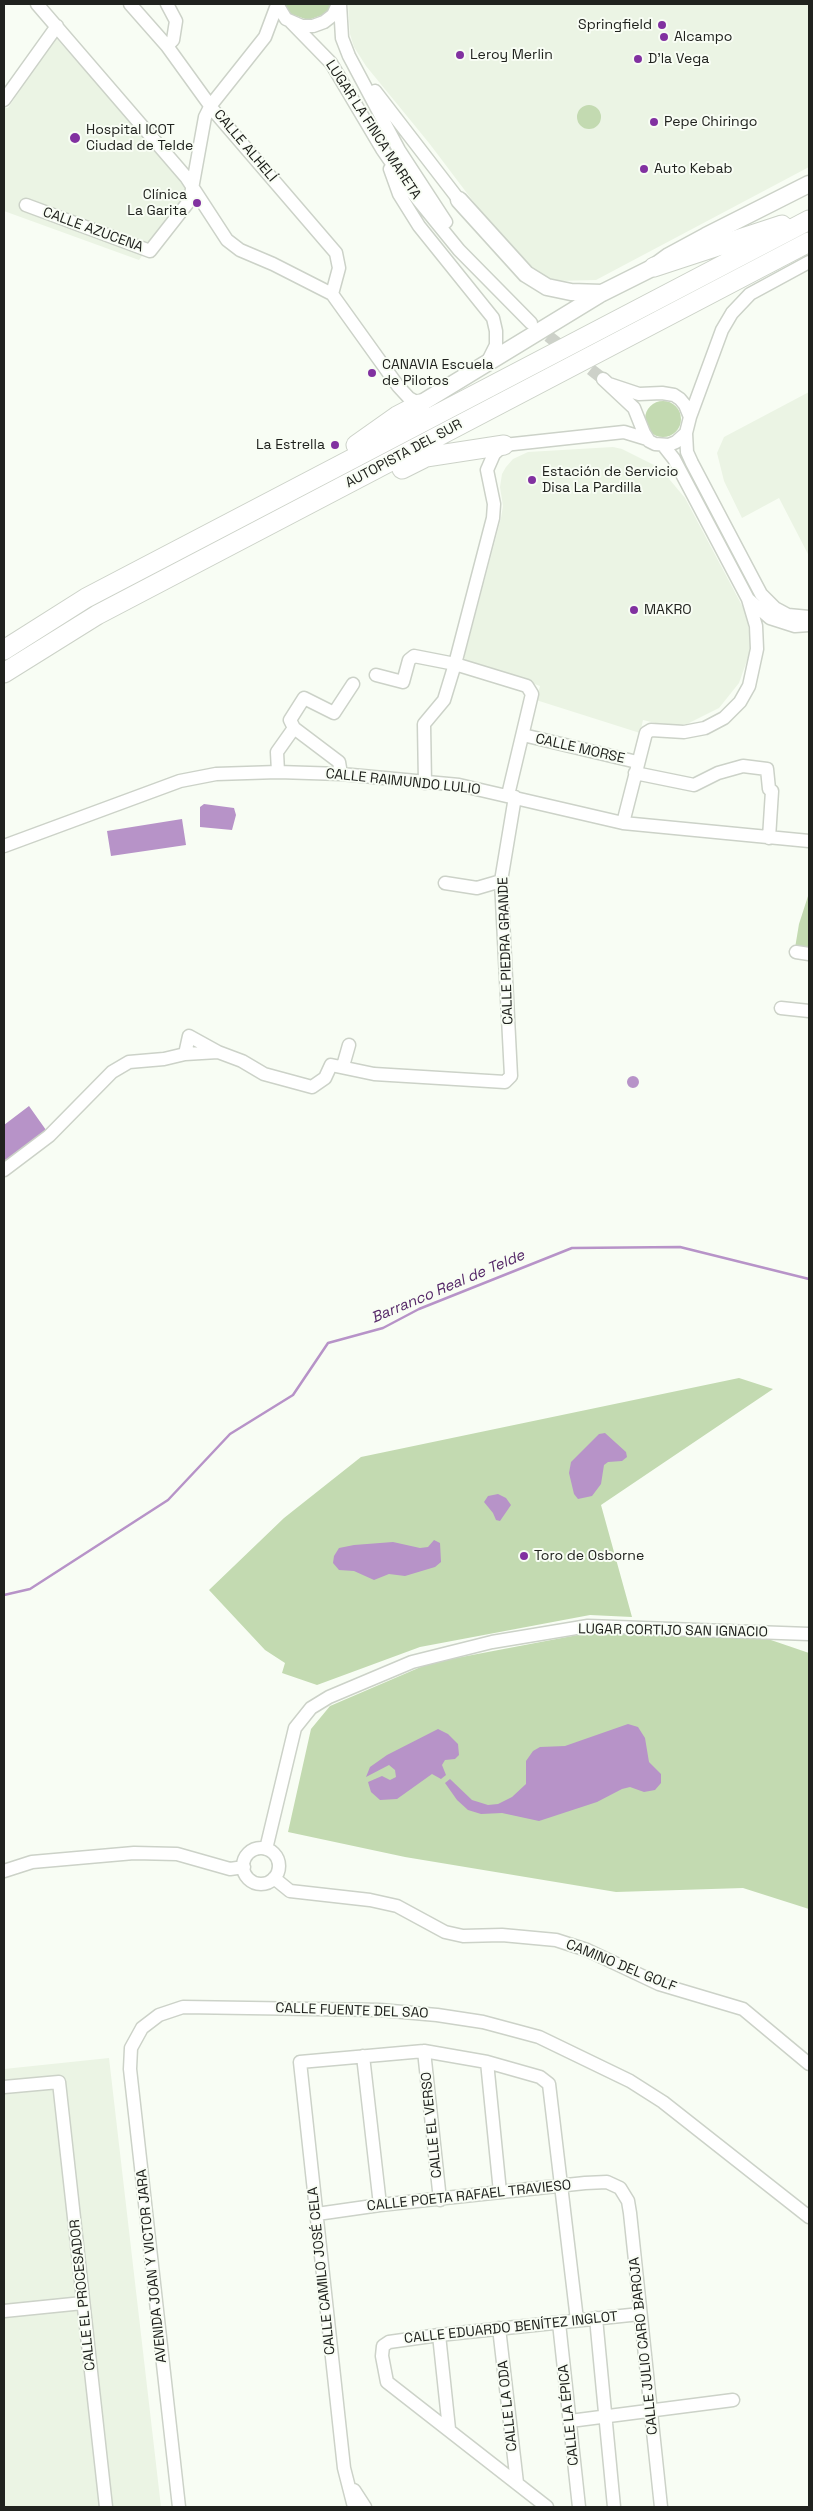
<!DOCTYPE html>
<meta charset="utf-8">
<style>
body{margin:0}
#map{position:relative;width:813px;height:2511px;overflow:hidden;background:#f8fdf4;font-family:"Space Grotesk",sans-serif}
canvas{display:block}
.frame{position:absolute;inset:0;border:5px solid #20221e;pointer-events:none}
</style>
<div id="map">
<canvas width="813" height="2511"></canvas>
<div class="frame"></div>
</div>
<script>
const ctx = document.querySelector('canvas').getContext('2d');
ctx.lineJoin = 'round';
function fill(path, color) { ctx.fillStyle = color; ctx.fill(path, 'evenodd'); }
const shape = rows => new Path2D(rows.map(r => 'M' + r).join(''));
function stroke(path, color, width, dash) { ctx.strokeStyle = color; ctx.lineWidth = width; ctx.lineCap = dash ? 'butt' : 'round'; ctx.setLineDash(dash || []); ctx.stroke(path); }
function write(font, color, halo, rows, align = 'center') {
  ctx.font = font + ' "Space Grotesk",sans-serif'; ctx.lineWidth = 4; ctx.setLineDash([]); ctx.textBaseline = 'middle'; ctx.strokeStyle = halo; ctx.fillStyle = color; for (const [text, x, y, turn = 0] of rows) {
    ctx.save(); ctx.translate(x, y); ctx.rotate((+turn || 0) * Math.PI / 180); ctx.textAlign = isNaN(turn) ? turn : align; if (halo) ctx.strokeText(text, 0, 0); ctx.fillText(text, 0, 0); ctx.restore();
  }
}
fill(shape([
 [348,4,809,4,809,167,596,280,556,281,547,278,530,269,510,250,429,143,366,66,354,47,350,34],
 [55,37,172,168,188,188,187,196,139,260,4,211,4,108,8,108],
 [809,392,809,556,779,498,742,518,724,481,717,453,724,437],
 [613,447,622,449,660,468,685,498,747,615,751,649,739,683,719,708,687,724,668,726,643,720,640,733,536,700,540,686,467,661,464,658,501,518,503,506,500,487,502,474,506,467,513,459,528,452],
 [109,2058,161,2507,4,2507,4,2069]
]), '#ebf4e4');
fill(shape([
 [284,4,332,4,325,14,308,20,291,14],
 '577 117a12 12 0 1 1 24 0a12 12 0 1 1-24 0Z',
 '645 419a18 18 0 1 1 36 0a18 18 0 1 1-36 0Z',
 [809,893,809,949,795,948,799,924],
 [739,1378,773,1389,601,1505,632,1617,590,1615,420,1647,317,1685,282,1673,285,1663,265,1650,209,1590,284,1518,361,1457],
 [588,1633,768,1639,809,1653,809,1909,743,1888,616,1892,405,1857,288,1832,311,1729,330,1706,430,1663]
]), '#c3dab1');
fill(shape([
 [204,804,234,808,236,815,232,830,200,827,200,807],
 [182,819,186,845,111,856,107,831],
 '627 1082a6 6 0 1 1 12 0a6 6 0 1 1-12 0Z',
 [29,1106,46,1130,4,1162,4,1125],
 [605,1433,626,1452,627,1457,622,1461,608,1462,604,1465,601,1484,592,1496,578,1499,574,1494,569,1473,571,1462,599,1434],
 [498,1494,506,1498,511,1505,500,1521,496,1520,493,1513,484,1502,488,1496],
 [434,1540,440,1543,441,1562,435,1567,405,1576,389,1574,374,1580,354,1571,339,1570,333,1563,334,1556,339,1548,354,1545,393,1542,420,1548,428,1547],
 [628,1724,638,1727,645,1738,649,1762,661,1774,661,1783,655,1790,644,1792,630,1787,622,1789,597,1802,539,1821,502,1813,481,1814,468,1810,457,1800,445,1783,450,1779,472,1800,488,1805,498,1804,512,1797,526,1784,526,1761,533,1751,540,1747,565,1746],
 [438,1729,448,1734,458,1744,459,1755,455,1759,445,1760,442,1765,446,1775,441,1779,432,1774,397,1799,380,1800,371,1792,368,1782,382,1776,390,1780,396,1777,395,1770,389,1765,366,1777,370,1767,387,1755]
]), '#b793c8');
stroke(shape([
 [4,1595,30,1589,168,1500,230,1434,293,1395,328,1343,383,1328,419,1309,572,1248,680,1247,809,1279]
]), '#b793c8', 2.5);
stroke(shape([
 [534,325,603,379]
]), '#cdd1c9', 12, [12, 6]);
const minor = shape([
 [37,4,186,177,227,240,240,250,273,264,332,294,398,386,409,398,420,404],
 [130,4,167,46,214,111,336,253,339,268,332,294],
 [277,4,286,19,302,26,313,26,324,22,333,15,338,4],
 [340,4,342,38,349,56,399,150,446,222],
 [291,22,331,63,382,149,411,191,459,250,531,323],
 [167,46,173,40,176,21,167,4],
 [375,91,459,200],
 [4,100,57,26],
 [390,169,399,194,419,226,493,318,496,331,496,345,487,363],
 [26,205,150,251,190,200,205,117,211,105,265,37,277,5],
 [603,379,634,408,644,433,649,441,655,444,669,445,676,442,686,433,690,417,685,405,680,399,674,395,662,393,639,394,609,384],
 [690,417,722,330,732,313,750,294,809,262],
 [686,433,687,452,692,463,761,594,775,608,788,615,809,617],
 [748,599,770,618,795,626,809,625],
 [376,675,403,682,409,660,414,656,455,664,527,686,532,694,508,795],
 [523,735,637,762],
 [278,772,277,752,294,728],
 [635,773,694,785,718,773,743,766,767,769,769,789,772,791,769,838],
 [341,774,339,762,294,728,290,720,304,698,334,713,353,684],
 [425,783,424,724,444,700,455,664,493,518,494,504,487,470,494,454,504,445,624,432,647,439],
 [623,823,646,733,651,730,684,732,705,728,724,718,740,702,749,686,757,649,756,626,748,599,674,459,663,445],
 [4,846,180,781,216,774,278,772,341,774,459,785,623,823,809,841],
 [445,883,477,888,501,881],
 [796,952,809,954],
 [781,1008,809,1011],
 [185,1054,189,1036,218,1052],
 [343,1066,349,1045],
 [4,1170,49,1136,112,1072,129,1062,164,1059,185,1054,218,1052,242,1061,264,1074,312,1087,325,1078,331,1065,374,1074,505,1082,511,1076,501,881,515,797],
 '243 1866a18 18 0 1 1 36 0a18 18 0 1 1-36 0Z',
 [266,1849,295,1728,311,1708,329,1697,412,1662,492,1642,588,1626,809,1634],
 [4,1871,32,1862,134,1853,177,1854,230,1869,244,1867],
 [274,1878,290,1891,370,1900,397,1906,445,1932,463,1936,502,1935,556,1940,587,1950,659,1984,743,2009,809,2064],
 [424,2051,440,2200],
 [363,2056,380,2205],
 [487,2062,500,2192],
 [4,2087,59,2082,106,2507],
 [317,2214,380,2205,585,2183,607,2182,620,2188,628,2201,630,2213,661,2507],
 [4,2311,83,2303],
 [596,2318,614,2507],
 [559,2323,579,2507],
 [499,2328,517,2483],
 [439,2335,449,2429],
 [570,2421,733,2400],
 [354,2490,365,2507],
 [179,2507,130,2069,131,2048,142,2028,159,2015,183,2007,380,2010,437,2015,483,2022,539,2037,630,2081,663,2102,809,2217],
 [354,2507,344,2468,300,2062,424,2051,487,2062,540,2077,549,2084,577,2320],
 [547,2507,387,2382,382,2356,383,2346,389,2342,439,2335,640,2314]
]);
const major = shape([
 [459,200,526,274,547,287,571,292,602,293],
 [420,404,602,293,654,267,669,256,706,236,809,184]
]);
const highway = shape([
 [654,267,782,225],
 [356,445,397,416,420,404],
 [402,469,426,457,504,445],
 [4,650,86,598,809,220],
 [4,673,97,615,809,242]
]);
stroke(minor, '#ccd2c8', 15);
stroke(major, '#ccd2c8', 19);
stroke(highway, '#ccd2c8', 21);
stroke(minor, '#fff', 12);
stroke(major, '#fff', 16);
stroke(highway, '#fff', 19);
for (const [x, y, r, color] of [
 [662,25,5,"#8131a0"],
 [664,37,5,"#8131a0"],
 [460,55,5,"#8131a0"],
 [638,59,5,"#8131a0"],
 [654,122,5,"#8131a0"],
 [75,138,6,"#8131a0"],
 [644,169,5,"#8131a0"],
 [197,203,5,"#8131a0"],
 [372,373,5,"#8131a0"],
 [335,445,5,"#8131a0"],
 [532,480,5,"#8131a0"],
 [634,610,5,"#8131a0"],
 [524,1556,5,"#8131a0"]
]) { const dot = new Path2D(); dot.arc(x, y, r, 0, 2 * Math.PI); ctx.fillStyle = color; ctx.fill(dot); stroke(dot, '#f8fdf4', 2); }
write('14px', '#20221e', '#f8fdf4', [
 ["Springfield",652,25,"right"],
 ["Alcampo",674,37],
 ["Leroy Merlin",470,55],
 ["D'la Vega",648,59],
 ["Pepe Chiringo",664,122],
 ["Hospital ICOT",86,130],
 ["Ciudad de Telde",86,146],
 ["Auto Kebab",654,169],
 ["Clínica",187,195,"right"],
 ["La Garita",187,211,"right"],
 ["CANAVIA Escuela",382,365],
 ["de Pilotos",382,381],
 ["La Estrella",325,445,"right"],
 ["Estación de Servicio",542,472],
 ["Disa La Pardilla",542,488],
 ["MAKRO",644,610],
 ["Toro de Osborne",534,1556]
], 'left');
write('14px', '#20221e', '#f8fdf4', [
 ["LUGAR LA FINCA MARETA",373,130,57],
 ["CALLE ALHELÍ",245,146,50],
 ["CALLE AZUCENA",93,230,20],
 ["AUTOPISTA DEL SUR",404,454,-28],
 ["CALLE MORSE",580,749,13],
 ["CALLE RAIMUNDO LULIO",403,782,6],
 ["CALLE PIEDRA GRANDE",506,951,-92],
 ["LUGAR CORTIJO SAN IGNACIO",673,1631,1],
 ["CAMINO DEL GOLF",621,1966,22],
 ["CALLE FUENTE DEL SAO",352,2011,2],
 ["CALLE EL VERSO",432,2125,-96],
 ["CALLE POETA RAFAEL TRAVIESO",469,2196,-6],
 ["AVENIDA JOAN Y VICTOR JARA",152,2266,-96],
 ["CALLE CAMILO JOSÉ CELA",322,2271,-96],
 ["CALLE EL PROCESADOR",83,2295,-96],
 ["CALLE EDUARDO BENÍTEZ INGLOT",511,2328,-6],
 ["CALLE JULIO CARO BAROJA",644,2346,-96],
 ["CALLE LA ODA",508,2406,-96],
 ["CALLE LA ÉPICA",569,2415,-96]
]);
write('italic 15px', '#542667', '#f8fdf4', [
 ["Barranco Real de Telde",448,1287,-23]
]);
</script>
